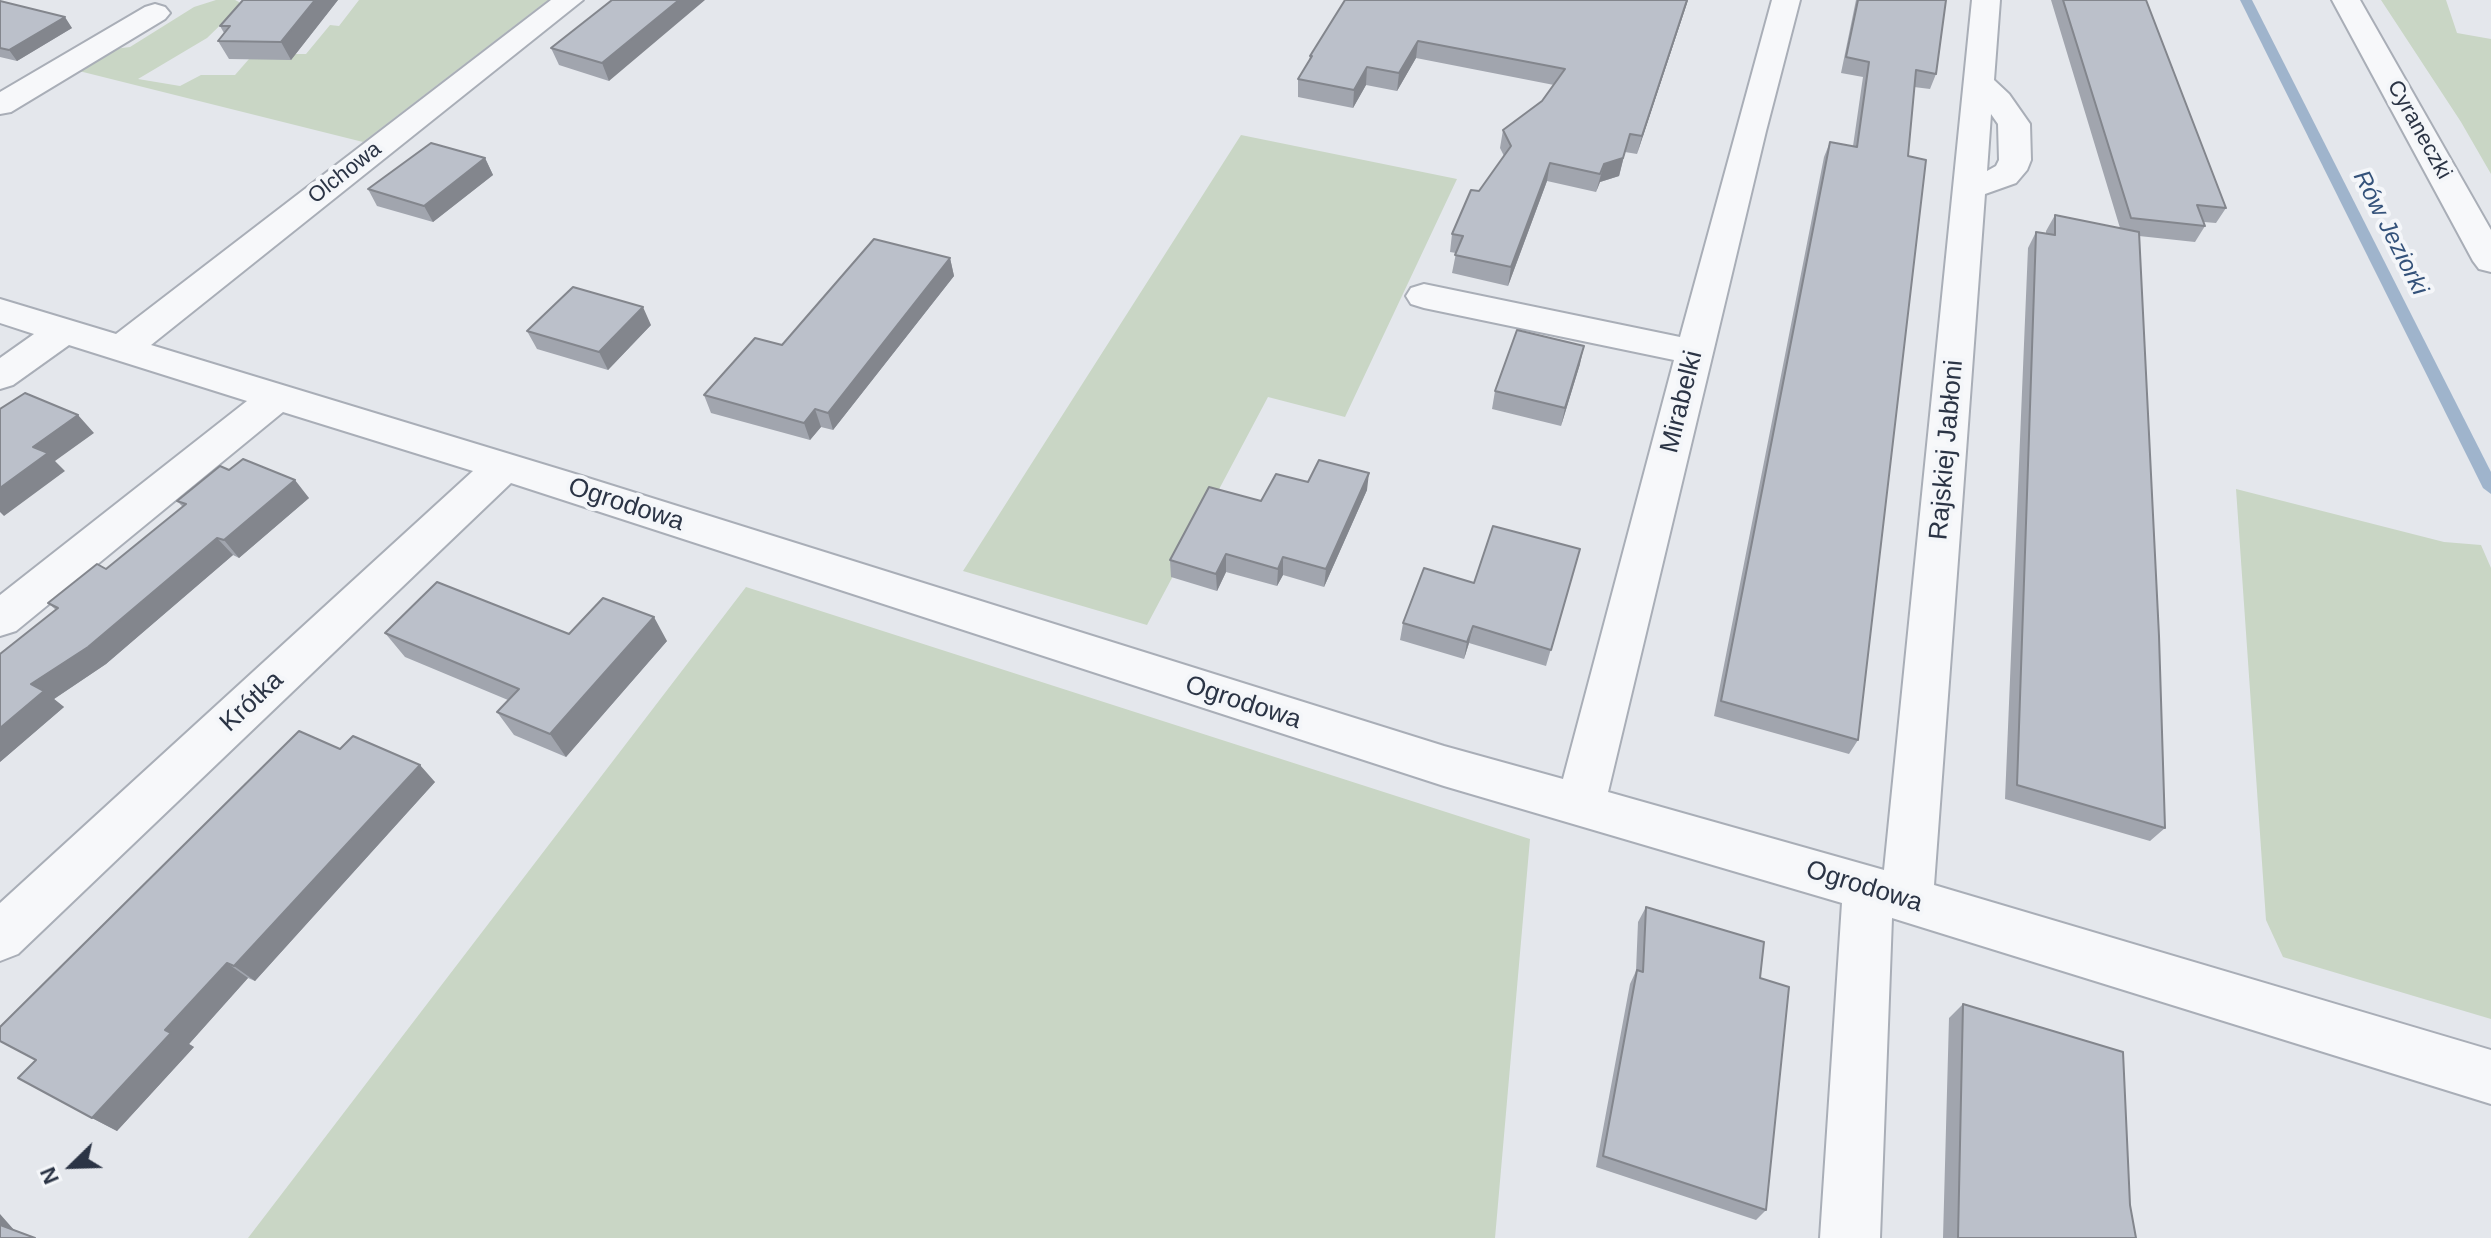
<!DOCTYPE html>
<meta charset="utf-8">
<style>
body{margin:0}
#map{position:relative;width:2491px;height:1238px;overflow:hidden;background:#e4e7ec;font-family:Helvetica,sans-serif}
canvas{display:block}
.north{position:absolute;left:32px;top:1126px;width:80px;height:80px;-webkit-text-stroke:6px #f4f6f9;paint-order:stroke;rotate:247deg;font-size:22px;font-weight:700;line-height:32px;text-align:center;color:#2b3445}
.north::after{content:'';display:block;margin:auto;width:28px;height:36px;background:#2b3445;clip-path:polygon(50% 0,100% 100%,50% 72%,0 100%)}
</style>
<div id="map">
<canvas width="2491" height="1238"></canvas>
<div class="north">N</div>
</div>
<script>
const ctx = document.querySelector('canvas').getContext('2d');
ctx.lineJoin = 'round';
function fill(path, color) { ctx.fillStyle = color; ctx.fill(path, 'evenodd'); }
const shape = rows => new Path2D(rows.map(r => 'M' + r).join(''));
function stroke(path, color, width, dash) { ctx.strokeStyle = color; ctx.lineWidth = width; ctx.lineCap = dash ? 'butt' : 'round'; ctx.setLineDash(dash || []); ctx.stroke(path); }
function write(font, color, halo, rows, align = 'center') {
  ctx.font = font + ' Helvetica,sans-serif'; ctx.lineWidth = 8; ctx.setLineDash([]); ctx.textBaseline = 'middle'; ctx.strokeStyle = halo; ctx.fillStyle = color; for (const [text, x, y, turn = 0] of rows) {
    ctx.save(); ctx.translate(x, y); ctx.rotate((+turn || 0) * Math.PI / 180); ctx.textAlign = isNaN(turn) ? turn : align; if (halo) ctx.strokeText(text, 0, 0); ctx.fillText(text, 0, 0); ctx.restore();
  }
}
fill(shape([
 [216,0,235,0,239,2,239,7,207,38,138,79,180,86,201,75,235,75,249,59,271,59,276,54,306,54,330,25,339,26,359,0,548,0,363,142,79,71,114,49,130,47,194,7],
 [2381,0,2446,0,2457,33,2491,39,2491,174,2461,122],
 [1241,135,1457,179,1345,417,1268,397,1147,625,963,571],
 [2236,489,2444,542,2481,545,2491,568,2491,1019,2283,957,2266,920],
 [746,587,1530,839,1495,1238,248,1238]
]), '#c9d6c5');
fill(shape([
 [2240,0,2252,0,2491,472,2491,494,2483,488,2240,0]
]), '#9fb4cc');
const minor = shape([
 [551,0,583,0,151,345,572,473,1444,746,1563,779,1674,360,1424,308,1411,304,1406,296,1411,288,1424,284,1680,337,1772,0,1800,0,1766,131,1608,792,1884,870,1972,0,2000,0,1994,80,2009,94,2030,124,2031,160,2027,170,2016,183,1985,194,1934,885,2491,1050,2491,1104,1892,918,1880,1238,1820,1238,1842,903,1444,786,511,483,18,954,0,961,0,903,473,471,283,412,16,631,0,636,0,595,247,401,69,345,13,385,0,389,0,358,34,334,0,323,0,299,116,334,551,0],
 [1991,114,1998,124,1999,160,1996,166,1987,171,1991,114],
 [2332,0,2360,0,2491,230,2491,272,2479,269,2473,261,2332,0],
 [155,4,165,7,170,13,165,19,11,112,0,114,0,92,145,7,155,4]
]);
stroke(minor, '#a9aeb7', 4);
fill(minor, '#f7f8fa');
fill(shape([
 [243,0,338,0,291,60,229,59,218,41,224,33,220,26],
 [612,0,609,81,559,65,551,48],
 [1345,0,1688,0,1637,154,1625,152,1619,176,1600,182,1596,192,1547,181,1508,286,1452,273,1456,253,1450,252,1452,234,1504,156,1500,148,1503,130,1542,101,1554,85,1416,58,1397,91,1366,85,1353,108,1298,97,1298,79,1309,61,1310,56],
 [1856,0,1946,0,1936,74,1930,89,1914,87,1858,740,1849,754,1714,716,1824,157,1830,142,1853,146,1863,77,1841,73],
 [2051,0,2146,0,2226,208,2216,223,2204,222,2205,226,2195,242,2139,236,2165,828,2150,841,2005,799,2028,248,2036,232,2046,234,2046,231,2055,215,2120,228],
 [0,1,72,28,17,61,0,57],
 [485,158,493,175,433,222,377,206,368,189],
 [950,258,954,276,833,430,821,427,810,440,711,413,704,395,782,345],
 [651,325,608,370,537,349,527,331],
 [1580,364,1561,426,1492,409,1495,391],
 [229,470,309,498,239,558,233,555,106,664,54,699,64,707,0,762,56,610,48,603,106,569,183,507,177,501],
 [1308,482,1367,490,1324,587,1283,575,1277,586,1226,572,1217,591,1171,577,1170,560,1261,501],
 [1580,549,1546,666,1469,643,1464,659,1400,640,1403,623,1474,583],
 [385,633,569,634,667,641,566,757,514,735,497,712,508,700,405,657],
 [340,749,435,782,255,981,248,978,189,1044,194,1047,117,1131,92,1118],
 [1646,907,1760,978,1766,1210,1756,1220,1596,1167,1630,984,1636,971,1638,922],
 [1963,1004,2130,1205,2136,1238,1943,1238,1949,1018]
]), '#a1a5ae');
fill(shape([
 [315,0,338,0,291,60,281,42],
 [679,0,705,0,609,81,602,63],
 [1687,0,1688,0,1637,154,1642,136],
 [65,17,72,28,17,61,9,50],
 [1418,41,1416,58,1397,91,1399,73],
 [1367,67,1366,85,1353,108,1354,90],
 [1625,152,1619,176,1600,182,1596,192,1604,164],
 [485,158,493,175,433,222,424,206],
 [1550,163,1547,181,1508,286,1511,267],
 [950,258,954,276,833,430,828,413],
 [643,307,651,325,608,370,599,352],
 [1584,346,1580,364,1561,426,1565,408],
 [815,409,821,427,810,440,804,423],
 [78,415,94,433,55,461,65,471,4,516,0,512,0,488,33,447],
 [1369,473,1367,490,1324,587,1326,569],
 [295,480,309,498,239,558,224,540],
 [217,538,233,555,106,664,54,699,64,707,0,762,0,728,31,684],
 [1226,554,1226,572,1217,591,1216,574],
 [1283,557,1283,575,1277,586,1278,569],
 [654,617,667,641,566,757,550,734],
 [1473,626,1469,643,1464,659,1467,642],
 [420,765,435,782,255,981,234,966],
 [227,963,248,978,189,1044,194,1047,117,1131,92,1118,165,1030],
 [0,1214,15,1231,0,1225]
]), '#83868d');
const building = shape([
 [243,0,315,0,281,42,218,41,230,26,220,26,243,0],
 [612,0,679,0,602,63,551,48,612,0],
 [1345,0,1687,0,1642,136,1630,134,1623,158,1604,164,1600,174,1550,163,1511,267,1455,255,1463,236,1452,234,1471,190,1479,191,1511,146,1503,130,1542,101,1565,69,1418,41,1399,73,1367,67,1354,90,1298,79,1312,56,1310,56,1345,0],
 [1858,0,1946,0,1936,74,1916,70,1908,156,1926,160,1858,740,1721,701,1830,142,1857,147,1869,62,1846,57,1858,0],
 [2063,0,2146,0,2226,208,2197,205,2205,226,2131,218,2063,0],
 [0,1,65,17,9,50,0,48,0,1],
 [431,143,485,158,424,206,368,189,431,143],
 [2055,215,2139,232,2159,636,2165,828,2017,785,2036,232,2055,235,2055,215],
 [874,239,950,258,828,413,815,409,804,423,704,395,755,338,782,345,874,239],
 [573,287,643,307,599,352,527,331,573,287],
 [1517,330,1584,346,1565,408,1495,391,1517,330],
 [25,393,78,415,33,447,48,453,0,488,0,409,25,393],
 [243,459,295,480,224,540,217,538,88,647,31,684,44,691,0,728,0,654,58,608,48,603,97,564,106,569,186,504,177,501,220,466,229,470,243,459],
 [1319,460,1369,473,1326,569,1283,557,1278,569,1226,554,1216,574,1170,560,1209,487,1261,501,1276,474,1308,482,1319,460],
 [1493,526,1580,549,1551,650,1473,626,1467,642,1403,623,1424,568,1474,583,1493,526],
 [437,582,569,634,603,598,654,617,550,734,497,712,519,689,385,633,437,582],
 [299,731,340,749,353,736,420,765,234,966,227,963,165,1030,171,1033,92,1118,18,1078,36,1060,0,1041,0,1027,299,731],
 [1646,907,1764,942,1760,978,1789,987,1766,1210,1603,1156,1637,970,1643,972,1646,907],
 [1963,1004,2123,1052,2130,1205,2136,1238,1958,1238,1963,1004],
 [0,1225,35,1238,0,1238,0,1225]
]);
fill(building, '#bbc0ca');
stroke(building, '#83868d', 2);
write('22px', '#2b3445', '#f4f6f9', [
 ["Cyraneczki",2419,130,61],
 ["Olchowa",345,173,-38]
]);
write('italic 24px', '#34527a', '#f4f6f9', [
 ["Rów Jeziorki",2390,233,63]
]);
write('26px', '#2b3445', '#f4f6f9', [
 ["Mirabelki",1682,402,-76],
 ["Rajskiej Jabłoni",1947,450,-85],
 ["Ogrodowa",626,505,18],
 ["Krótka",252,702,-43],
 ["Ogrodowa",1243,703,18],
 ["Ogrodowa",1864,887,17]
]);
</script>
